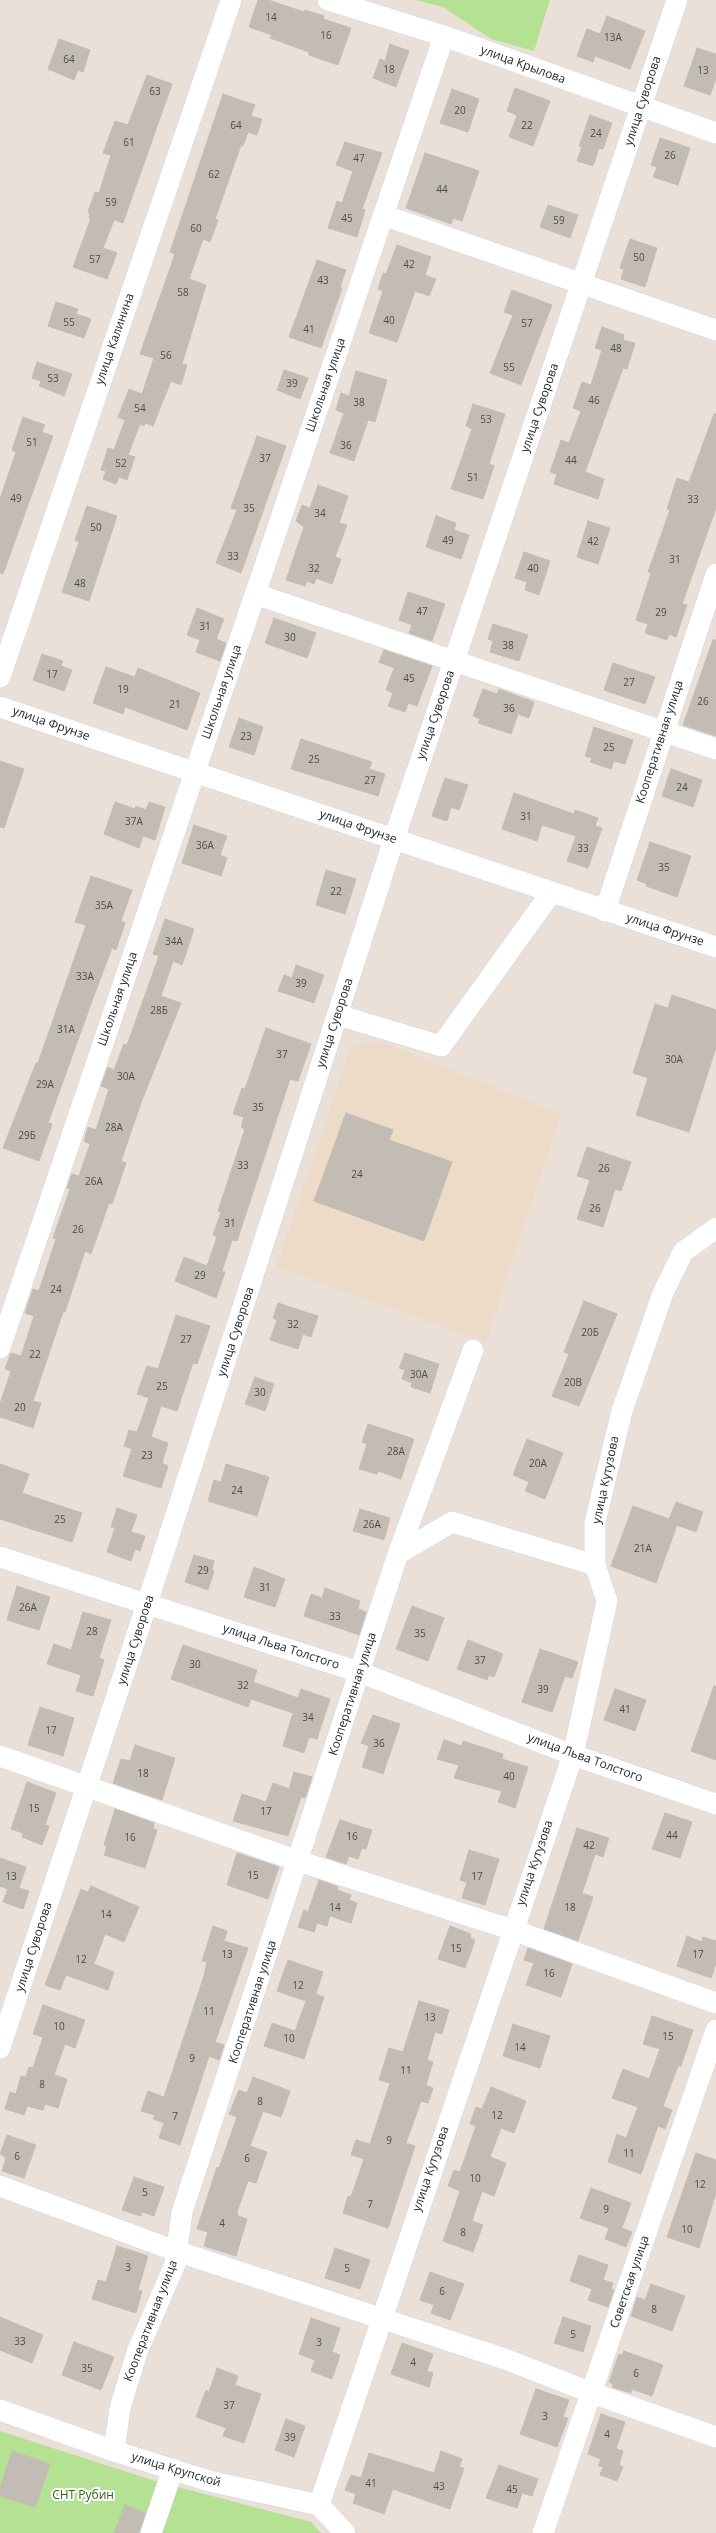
<!DOCTYPE html>
<meta charset="utf-8">
<style>
body{margin:0}
canvas{display:block;background:#eae0d8}
</style>
<canvas width="716" height="2533"></canvas>
<script>
const ctx = document.querySelector('canvas').getContext('2d');
ctx.lineJoin = 'round';
function fill(path, color) { ctx.fillStyle = color; ctx.fill(path, 'evenodd'); }
const shape = rows => new Path2D(rows.map(r => 'M' + r).join(''));
function stroke(path, color, width, dash) { ctx.strokeStyle = color; ctx.lineWidth = width; ctx.lineCap = dash ? 'butt' : 'round'; ctx.setLineDash(dash || []); ctx.stroke(path); }
function write(font, color, halo, rows, align = 'center') {
  ctx.font = font + ' "Open Sans",sans-serif'; ctx.lineWidth = 4; ctx.setLineDash([]); ctx.textBaseline = 'middle'; ctx.strokeStyle = halo; ctx.fillStyle = color; for (const [text, x, y, turn = 0] of rows) {
    ctx.save(); ctx.translate(x, y); ctx.rotate((+turn || 0) * Math.PI / 180); ctx.textAlign = isNaN(turn) ? turn : align; if (halo) ctx.strokeText(text, 0, 0); ctx.fillText(text, 0, 0); ctx.restore();
  }
}
fill(shape([
 [381,1041,561,1114,486,1342,276,1267,351,1046]
]), '#ecdcc7');
fill(shape([
 [416,0,550,0,534,51,491,39,443,7],
 [0,2431,155,2481,311,2522,321,2533,0,2533]
]), '#b5e193');
const building = shape([
 [258,0,268,0,304,12,305,10,324,16,323,19,351,28,338,65,309,55,309,52,270,38,272,35,249,27,258,0],
 [607,16,645,31,630,69,595,56,593,62,577,56,587,29,600,34,607,16],
 [59,39,90,50,83,72,78,70,74,80,48,69,59,39],
 [390,44,409,51,396,87,373,78,380,59,385,61,390,44],
 [697,48,716,54,716,79,710,95,684,86,697,48],
 [147,75,172,84,123,223,114,220,103,248,117,253,107,279,73,267,91,218,89,218,90,213,88,212,95,192,99,193,111,155,103,153,115,121,128,125,147,75],
 [515,88,550,101,533,146,509,137,517,115,507,111,515,88],
 [452,89,479,99,468,132,440,123,452,89],
 [223,94,255,105,251,116,262,119,257,135,248,132,243,146,241,145,215,219,218,220,210,242,203,239,189,279,206,285,182,364,187,365,181,385,171,381,153,426,145,423,144,426,140,424,128,455,135,457,127,480,119,477,116,484,103,479,106,471,101,470,108,448,114,450,125,420,118,417,129,389,142,394,154,358,140,354,175,254,170,252,223,94],
 [590,115,612,123,603,149,599,148,593,166,577,161,582,147,579,146,590,115],
 [660,138,690,148,678,185,653,177,657,167,651,165,660,138],
 [345,142,382,153,362,209,365,210,357,237,328,228,337,201,342,203,353,171,336,165,345,142],
 [425,153,479,171,462,221,453,218,451,224,406,208,425,153],
 [548,205,578,215,570,238,540,227,548,205],
 [630,239,657,248,645,287,621,279,624,269,620,268,630,239],
 [397,245,431,257,425,275,436,279,429,296,415,291,397,342,369,333,383,291,378,289,383,273,386,274,397,245],
 [317,260,346,270,340,287,342,288,321,348,289,337,317,260],
 [512,290,552,305,521,385,490,373,513,315,504,312,512,290],
 [56,302,78,309,76,314,91,319,84,338,48,326,56,302],
 [602,327,624,335,623,340,635,343,627,369,623,368,585,472,604,479,598,499,554,484,557,474,550,472,561,440,569,443,581,411,573,408,582,382,591,385,602,350,595,348,602,327],
 [37,362,72,374,64,396,39,386,41,381,32,378,37,362],
 [284,370,308,378,300,399,277,390,284,370],
 [356,371,387,380,375,422,368,420,354,461,330,453,344,413,336,410,341,393,349,396,356,371],
 [473,404,505,414,489,464,494,466,483,499,451,489,472,429,466,426,473,404],
 [714,414,716,414,716,508,682,604,687,605,676,637,669,634,667,640,645,633,648,624,636,620,651,573,648,572,670,510,667,509,677,478,689,482,714,414],
 [23,417,45,425,42,432,53,436,3,574,0,573,0,499,16,452,12,450,23,417],
 [257,436,286,446,241,573,216,563,237,510,231,508,257,436],
 [318,485,348,496,339,523,347,525,335,557,341,559,332,584,316,578,314,584,307,581,305,586,286,580,304,527,296,521,302,505,310,508,318,485],
 [87,506,117,516,89,601,62,592,79,542,75,540,87,506],
 [436,516,456,523,454,530,469,535,461,559,426,547,436,516],
 [588,521,610,528,598,564,577,557,588,521],
 [524,552,550,561,539,595,525,590,527,582,515,578,524,552],
 [408,592,445,604,432,641,409,633,412,625,399,620,408,592],
 [197,608,224,619,216,639,226,643,220,661,196,652,200,640,187,635,197,608],
 [274,618,316,633,307,658,265,643,274,618],
 [493,624,528,635,519,661,490,652,493,641,488,639,493,624],
 [713,640,716,640,716,736,683,725,713,640],
 [384,650,432,666,417,706,408,703,405,712,388,706,393,693,386,690,394,668,379,662,384,650],
 [42,654,63,661,61,666,72,670,64,691,33,680,42,654],
 [613,663,655,677,645,704,604,690,613,663],
 [106,667,135,677,138,668,200,693,187,730,125,707,123,714,93,703,106,667],
 [483,689,497,694,499,689,534,702,529,718,518,714,511,734,478,723,480,719,473,716,483,689],
 [239,718,263,727,254,755,229,747,239,718],
 [594,727,633,740,625,764,614,761,611,769,590,762,592,758,585,756,594,727],
 [301,739,372,762,369,769,385,774,378,796,291,769,301,739],
 [0,761,24,769,4,828,0,827,0,761],
 [671,769,702,780,693,807,662,796,671,769],
 [445,778,468,785,459,810,451,807,447,821,432,816,445,778],
 [514,793,574,814,575,810,598,818,595,826,602,828,588,868,567,861,576,836,542,825,537,841,502,829,514,793],
 [115,802,135,809,136,806,146,810,149,802,165,807,155,840,143,836,139,848,104,834,115,802],
 [194,825,227,836,220,855,227,858,221,876,182,863,194,825],
 [650,842,691,856,677,897,646,886,647,884,637,880,650,842],
 [326,870,356,879,345,914,316,905,326,870],
 [91,876,132,890,121,921,125,923,116,950,112,948,92,1001,48,1123,52,1124,39,1161,3,1148,36,1063,38,1063,86,925,75,922,91,876],
 [165,919,194,929,182,965,173,961,161,996,181,1003,142,1100,121,1161,126,1163,112,1204,109,1203,91,1254,85,1251,65,1312,63,1312,33,1401,41,1403,33,1428,0,1417,0,1404,11,1371,5,1369,11,1353,21,1356,34,1316,25,1313,33,1289,39,1291,56,1239,53,1238,70,1189,67,1188,72,1174,79,1176,90,1144,84,1141,88,1127,96,1130,109,1089,101,1086,108,1067,114,1070,124,1044,127,1045,159,956,153,954,165,919],
 [296,965,324,975,314,1003,278,991,284,975,292,978,296,965],
 [672,995,716,1010,716,1047,689,1132,636,1115,648,1078,633,1073,655,1004,668,1008,672,995],
 [266,1028,311,1044,298,1081,290,1079,237,1241,232,1240,222,1271,225,1272,216,1298,175,1281,184,1257,207,1266,217,1237,213,1235,221,1212,218,1211,245,1129,241,1127,244,1117,233,1114,242,1088,245,1089,266,1028],
 [346,1113,393,1130,389,1140,452,1162,424,1241,314,1201,346,1113],
 [587,1147,631,1162,621,1191,615,1189,603,1227,577,1219,590,1180,577,1176,587,1147],
 [584,1301,617,1314,579,1406,552,1396,569,1354,564,1352,584,1301],
 [278,1303,318,1316,311,1337,303,1334,298,1349,270,1340,277,1320,273,1318,278,1303],
 [176,1315,210,1326,197,1364,193,1363,177,1411,161,1406,151,1437,168,1443,162,1463,168,1466,161,1488,123,1476,132,1449,124,1446,129,1430,137,1432,149,1398,137,1394,147,1366,158,1369,176,1315],
 [405,1353,439,1364,430,1393,411,1387,412,1383,402,1379,405,1370,399,1368,405,1353],
 [255,1377,274,1384,265,1411,245,1404,255,1377],
 [368,1424,414,1439,401,1479,378,1471,377,1474,359,1469,367,1444,362,1442,368,1424],
 [527,1439,563,1453,545,1499,525,1491,529,1482,513,1475,527,1439],
 [0,1464,29,1474,22,1493,82,1513,72,1542,0,1519,0,1464],
 [226,1464,269,1477,257,1516,208,1501,214,1480,221,1482,226,1464],
 [676,1502,703,1512,696,1532,677,1525,656,1583,611,1566,633,1506,669,1519,676,1502],
 [117,1508,137,1515,131,1532,145,1536,140,1551,135,1549,131,1561,107,1552,115,1528,111,1527,117,1508],
 [360,1509,390,1518,384,1540,353,1531,360,1509],
 [194,1555,214,1561,212,1570,214,1571,208,1590,185,1582,194,1555],
 [254,1567,285,1579,275,1607,244,1597,254,1567],
 [17,1586,50,1597,39,1630,7,1620,17,1586],
 [325,1588,360,1601,358,1609,366,1612,359,1635,304,1616,311,1594,322,1598,325,1588],
 [412,1606,444,1618,428,1661,396,1649,412,1606],
 [83,1612,111,1620,99,1658,104,1660,93,1696,76,1691,81,1675,47,1664,54,1644,71,1650,83,1612],
 [468,1640,503,1654,494,1677,489,1675,487,1680,457,1669,468,1640],
 [183,1645,257,1670,253,1682,298,1698,301,1689,330,1699,317,1739,309,1737,304,1753,283,1746,293,1713,251,1699,248,1707,171,1679,183,1645],
 [540,1649,578,1662,572,1678,565,1676,552,1712,522,1702,540,1649],
 [714,1686,716,1687,716,1760,691,1751,714,1686],
 [615,1689,646,1700,635,1731,604,1720,615,1689],
 [40,1707,74,1718,63,1756,28,1745,40,1707],
 [373,1715,400,1724,383,1774,362,1767,369,1746,361,1743,373,1715],
 [444,1740,462,1746,463,1741,503,1754,502,1759,528,1767,515,1808,498,1802,502,1791,454,1778,459,1765,437,1759,444,1740],
 [135,1745,175,1758,162,1800,113,1783,121,1759,130,1761,135,1745],
 [294,1772,312,1777,305,1798,301,1797,288,1836,233,1821,242,1794,266,1802,273,1783,289,1789,294,1772],
 [27,1782,56,1793,45,1825,49,1826,42,1845,22,1837,23,1833,11,1829,27,1782],
 [115,1809,154,1823,153,1829,157,1830,145,1868,104,1855,107,1846,104,1845,115,1809],
 [665,1813,692,1822,680,1858,652,1849,665,1813],
 [340,1820,372,1830,366,1849,362,1848,358,1859,349,1856,346,1864,326,1857,340,1820],
 [577,1828,609,1838,603,1857,595,1854,582,1893,593,1897,578,1941,544,1929,577,1828],
 [469,1850,499,1859,485,1905,462,1898,467,1882,460,1880,469,1850],
 [237,1853,279,1867,268,1899,227,1885,237,1853],
 [0,1858,26,1867,19,1888,29,1891,23,1909,3,1902,8,1889,0,1886,0,1858],
 [319,1880,338,1887,337,1890,351,1895,349,1900,357,1903,351,1923,330,1916,327,1926,317,1923,314,1932,298,1927,304,1910,308,1912,319,1880],
 [91,1886,139,1907,124,1942,105,1934,94,1964,114,1972,108,1990,66,1975,60,1990,45,1985,81,1889,88,1892,91,1886],
 [213,1926,227,1931,224,1941,248,1948,215,2042,224,2045,219,2060,209,2056,180,2145,159,2138,164,2123,153,2119,155,2115,141,2111,148,2091,164,2097,204,1976,207,1962,202,1961,213,1926],
 [450,1926,471,1934,470,1938,475,1940,465,1968,438,1959,450,1926],
 [687,1936,702,1942,703,1937,716,1941,716,1963,711,1978,677,1966,687,1936],
 [528,1948,572,1964,561,1997,526,1985,534,1963,524,1960,528,1948],
 [288,1960,323,1972,316,1994,324,1997,304,2059,264,2046,272,2023,295,2031,306,2001,277,1991,288,1960],
 [419,2001,449,2010,442,2034,435,2032,427,2060,433,2062,426,2085,433,2088,428,2103,421,2101,406,2143,415,2146,388,2228,343,2213,348,2196,351,2197,364,2159,351,2155,356,2140,370,2144,390,2083,379,2080,389,2048,403,2052,419,2001],
 [43,2005,85,2020,75,2048,65,2044,54,2075,67,2079,58,2108,45,2104,43,2110,27,2106,24,2115,5,2109,10,2092,16,2094,21,2076,26,2077,29,2067,33,2068,43,2037,33,2034,43,2005],
 [652,2016,693,2030,681,2066,678,2066,663,2106,672,2110,665,2129,658,2126,641,2174,608,2162,617,2134,626,2138,638,2107,612,2098,623,2069,649,2079,660,2049,643,2044,652,2016],
 [513,2024,550,2036,540,2068,503,2056,513,2024],
 [253,2077,290,2091,281,2117,263,2111,250,2146,267,2152,256,2183,248,2181,237,2212,238,2216,247,2219,236,2256,204,2246,208,2232,197,2229,217,2167,219,2168,237,2117,229,2114,239,2090,247,2093,253,2077],
 [491,2087,526,2101,514,2133,501,2128,490,2157,506,2163,494,2196,482,2191,472,2221,483,2225,473,2252,443,2241,460,2191,448,2186,454,2170,460,2172,476,2126,470,2124,476,2107,482,2109,491,2087],
 [7,2135,36,2145,24,2178,2,2171,6,2158,0,2154,7,2135],
 [696,2153,716,2160,716,2193,699,2248,667,2237,696,2153],
 [134,2177,164,2187,154,2216,142,2212,141,2216,122,2210,134,2177],
 [591,2188,631,2203,622,2228,632,2232,626,2247,605,2239,609,2228,580,2218,591,2188],
 [117,2246,148,2256,138,2290,142,2291,136,2313,92,2299,98,2280,106,2282,117,2246],
 [335,2248,370,2260,360,2289,325,2278,335,2248],
 [579,2255,608,2265,603,2280,613,2283,611,2289,614,2290,608,2307,588,2300,592,2289,570,2281,579,2255],
 [430,2272,464,2284,450,2320,431,2313,434,2305,420,2300,430,2272],
 [651,2284,685,2296,672,2331,631,2316,637,2297,645,2300,651,2284],
 [0,2317,43,2335,32,2363,0,2350,0,2317],
 [563,2317,591,2326,583,2352,554,2343,563,2317],
 [311,2318,340,2328,332,2352,340,2355,332,2379,311,2371,315,2360,299,2354,311,2318],
 [74,2342,114,2357,101,2390,62,2375,74,2342],
 [402,2343,433,2354,427,2371,433,2373,429,2387,391,2374,402,2343],
 [624,2351,663,2365,652,2396,632,2389,631,2393,612,2387,613,2384,609,2382,619,2354,622,2355,624,2351],
 [217,2368,238,2376,235,2385,261,2394,244,2443,223,2436,226,2428,196,2417,206,2390,209,2392,217,2368],
 [536,2389,569,2400,563,2417,568,2418,557,2447,520,2434,536,2389],
 [601,2414,625,2422,616,2449,623,2451,619,2465,623,2467,617,2481,600,2475,603,2467,598,2466,601,2459,588,2454,601,2414],
 [286,2419,305,2426,294,2457,275,2450,286,2419],
 [12,2451,50,2464,35,2507,0,2496,0,2488,12,2451],
 [441,2451,462,2459,459,2467,464,2468,450,2509,393,2489,384,2514,353,2503,356,2494,345,2490,351,2475,361,2478,369,2453,434,2473,441,2451],
 [499,2465,538,2479,532,2496,522,2493,517,2508,486,2498,499,2465],
 [125,2505,145,2513,139,2533,114,2533,125,2505]
]);
fill(building, '#c2bcb4');
stroke(building, '#c5bcb2', 1);
const minor = shape([
 [328,0,444,36,716,133],
 [383,215,716,330],
 [255,594,716,749],
 [0,677,231,0],
 [0,707,716,947],
 [605,911,716,574],
 [338,1015,441,1046,551,893],
 [0,1348,444,36],
 [398,1554,473,1350],
 [0,1557,359,1672,573,1755,716,1804],
 [0,1756,298,1861,513,1930,716,2003],
 [0,2048,147,1604,394,839,677,0],
 [0,2186,176,2251,505,2359,592,2393,716,2437],
 [0,2410,114,2451,209,2481,319,2505,345,2533],
 [114,2451,120,2408,137,2352,175,2264,182,2212,398,1554,452,1522,595,1565],
 [319,2505,573,1755,607,1601,595,1565,595,1522,622,1411,663,1293,683,1252,716,1228],
 [151,2533,173,2469],
 [543,2533,716,2030]
]);
stroke(minor, '#cdd3e0', 22);
stroke(minor, '#fff', 21);
write('10px', '#4e4c4a', null, [
 ["14",271,18],
 ["16",326,36],
 ["13А",613,38],
 ["64",69,60],
 ["18",389,70],
 ["13",703,71],
 ["63",155,92],
 ["20",460,111],
 ["64",236,126],
 ["22",527,126],
 ["24",596,134],
 ["61",129,143],
 ["26",670,156],
 ["47",359,159],
 ["62",214,175],
 ["44",442,190],
 ["59",111,203],
 ["45",347,219],
 ["59",559,221],
 ["60",196,229],
 ["50",639,258],
 ["57",95,260],
 ["42",409,265],
 ["43",323,281],
 ["58",183,293],
 ["40",389,321],
 ["55",69,323],
 ["57",527,324],
 ["41",309,330],
 ["48",616,349],
 ["56",166,356],
 ["55",509,368],
 ["53",53,379],
 ["39",292,384],
 ["46",594,401],
 ["38",359,403],
 ["54",140,409],
 ["53",486,420],
 ["51",32,443],
 ["36",346,446],
 ["37",265,459],
 ["44",571,461],
 ["52",121,464],
 ["51",473,478],
 ["49",16,499],
 ["33",693,500],
 ["35",249,509],
 ["34",320,514],
 ["50",96,528],
 ["49",448,541],
 ["42",593,542],
 ["33",233,557],
 ["31",675,560],
 ["32",314,569],
 ["40",533,569],
 ["48",80,584],
 ["47",422,612],
 ["29",661,613],
 ["31",205,627],
 ["30",290,638],
 ["38",508,646],
 ["17",52,675],
 ["45",409,679],
 ["27",629,683],
 ["19",123,690],
 ["26",703,702],
 ["21",175,705],
 ["36",509,709],
 ["23",246,737],
 ["25",609,748],
 ["25",314,760],
 ["27",370,781],
 ["24",682,788],
 ["31",526,817],
 ["37А",134,822],
 ["36А",205,846],
 ["33",583,849],
 ["35",664,868],
 ["22",336,892],
 ["35А",104,906],
 ["34А",174,942],
 ["33А",85,977],
 ["39",301,984],
 ["28Б",159,1011],
 ["31А",66,1030],
 ["37",282,1055],
 ["30А",674,1060],
 ["30А",126,1077],
 ["29А",45,1085],
 ["35",258,1108],
 ["28А",114,1128],
 ["29Б",27,1136],
 ["33",243,1166],
 ["26",604,1169],
 ["24",357,1175],
 ["26А",94,1182],
 ["26",595,1209],
 ["31",230,1224],
 ["26",78,1230],
 ["29",200,1276],
 ["24",56,1290],
 ["32",293,1325],
 ["20Б",590,1333],
 ["27",186,1340],
 ["22",35,1355],
 ["30А",419,1375],
 ["20В",573,1383],
 ["25",162,1387],
 ["30",260,1393],
 ["20",20,1408],
 ["28А",396,1452],
 ["23",147,1456],
 ["20А",538,1464],
 ["24",237,1491],
 ["25",60,1520],
 ["26А",372,1525],
 ["21А",643,1549],
 ["29",203,1571],
 ["31",265,1588],
 ["26А",28,1608],
 ["33",335,1617],
 ["28",92,1632],
 ["35",420,1634],
 ["37",480,1661],
 ["30",195,1665],
 ["32",243,1686],
 ["39",543,1690],
 ["41",625,1710],
 ["34",308,1718],
 ["17",51,1731],
 ["36",379,1744],
 ["18",143,1774],
 ["40",509,1777],
 ["15",34,1809],
 ["17",266,1812],
 ["44",672,1836],
 ["16",352,1837],
 ["16",130,1838],
 ["42",589,1846],
 ["15",253,1876],
 ["13",11,1877],
 ["17",477,1877],
 ["14",335,1908],
 ["18",570,1908],
 ["14",106,1915],
 ["15",456,1949],
 ["13",227,1955],
 ["17",698,1955],
 ["12",81,1960],
 ["16",549,1974],
 ["12",298,1986],
 ["11",209,2012],
 ["13",430,2018],
 ["10",59,2027],
 ["15",668,2037],
 ["10",289,2039],
 ["14",520,2048],
 ["9",192,2059],
 ["11",406,2071],
 ["8",42,2085],
 ["8",260,2102],
 ["12",497,2116],
 ["7",175,2117],
 ["9",389,2141],
 ["11",629,2154],
 ["6",17,2157],
 ["6",247,2159],
 ["10",475,2179],
 ["12",700,2185],
 ["5",145,2193],
 ["7",370,2205],
 ["9",606,2210],
 ["4",222,2224],
 ["10",687,2230],
 ["8",463,2233],
 ["3",128,2268],
 ["5",347,2269],
 ["6",442,2292],
 ["8",654,2310],
 ["5",573,2335],
 ["33",20,2342],
 ["3",319,2343],
 ["4",413,2363],
 ["35",87,2369],
 ["6",636,2374],
 ["37",229,2406],
 ["3",545,2417],
 ["4",607,2435],
 ["39",290,2438],
 ["41",371,2484],
 ["43",439,2487],
 ["45",512,2490]
]);
write('12px', '#272727', '#fff', [
 ["улица Крылова",523,65,20],
 ["улица Суворова",643,101,-72],
 ["улица Калинина",115,339,-71],
 ["Школьная улица",326,385,-71],
 ["улица Суворова",540,408,-71],
 ["Школьная улица",222,692,-71],
 ["улица Суворова",436,715,-71],
 ["улица Фрунзе",51,724,19],
 ["Кооперативная улица",660,742,-72],
 ["улица Фрунзе",358,827,19],
 ["улица Фрунзе",665,930,18],
 ["Школьная улица",118,999,-71],
 ["улица Суворова",335,1023,-72],
 ["улица Суворова",236,1332,-72],
 ["улица Кутузова",606,1480,-78],
 ["улица Суворова",136,1640,-72],
 ["улица Льва Толстого",281,1647,18],
 ["Кооперативная улица",353,1694,-72],
 ["улица Льва Толстого",585,1758,20],
 ["улица Кутузова",535,1863,-71],
 ["улица Суворова",34,1947,-72],
 ["Кооперативная улица",253,2002,-72],
 ["улица Кутузова",431,2169,-71],
 ["Советская улица",630,2282,-71],
 ["Кооперативная улица",151,2321,-69],
 ["улица Крупской",176,2470,17]
]);
write('12px', '#2f6219', '#fff', [
 ["СНТ Рубин",83,2496]
]);
</script>
